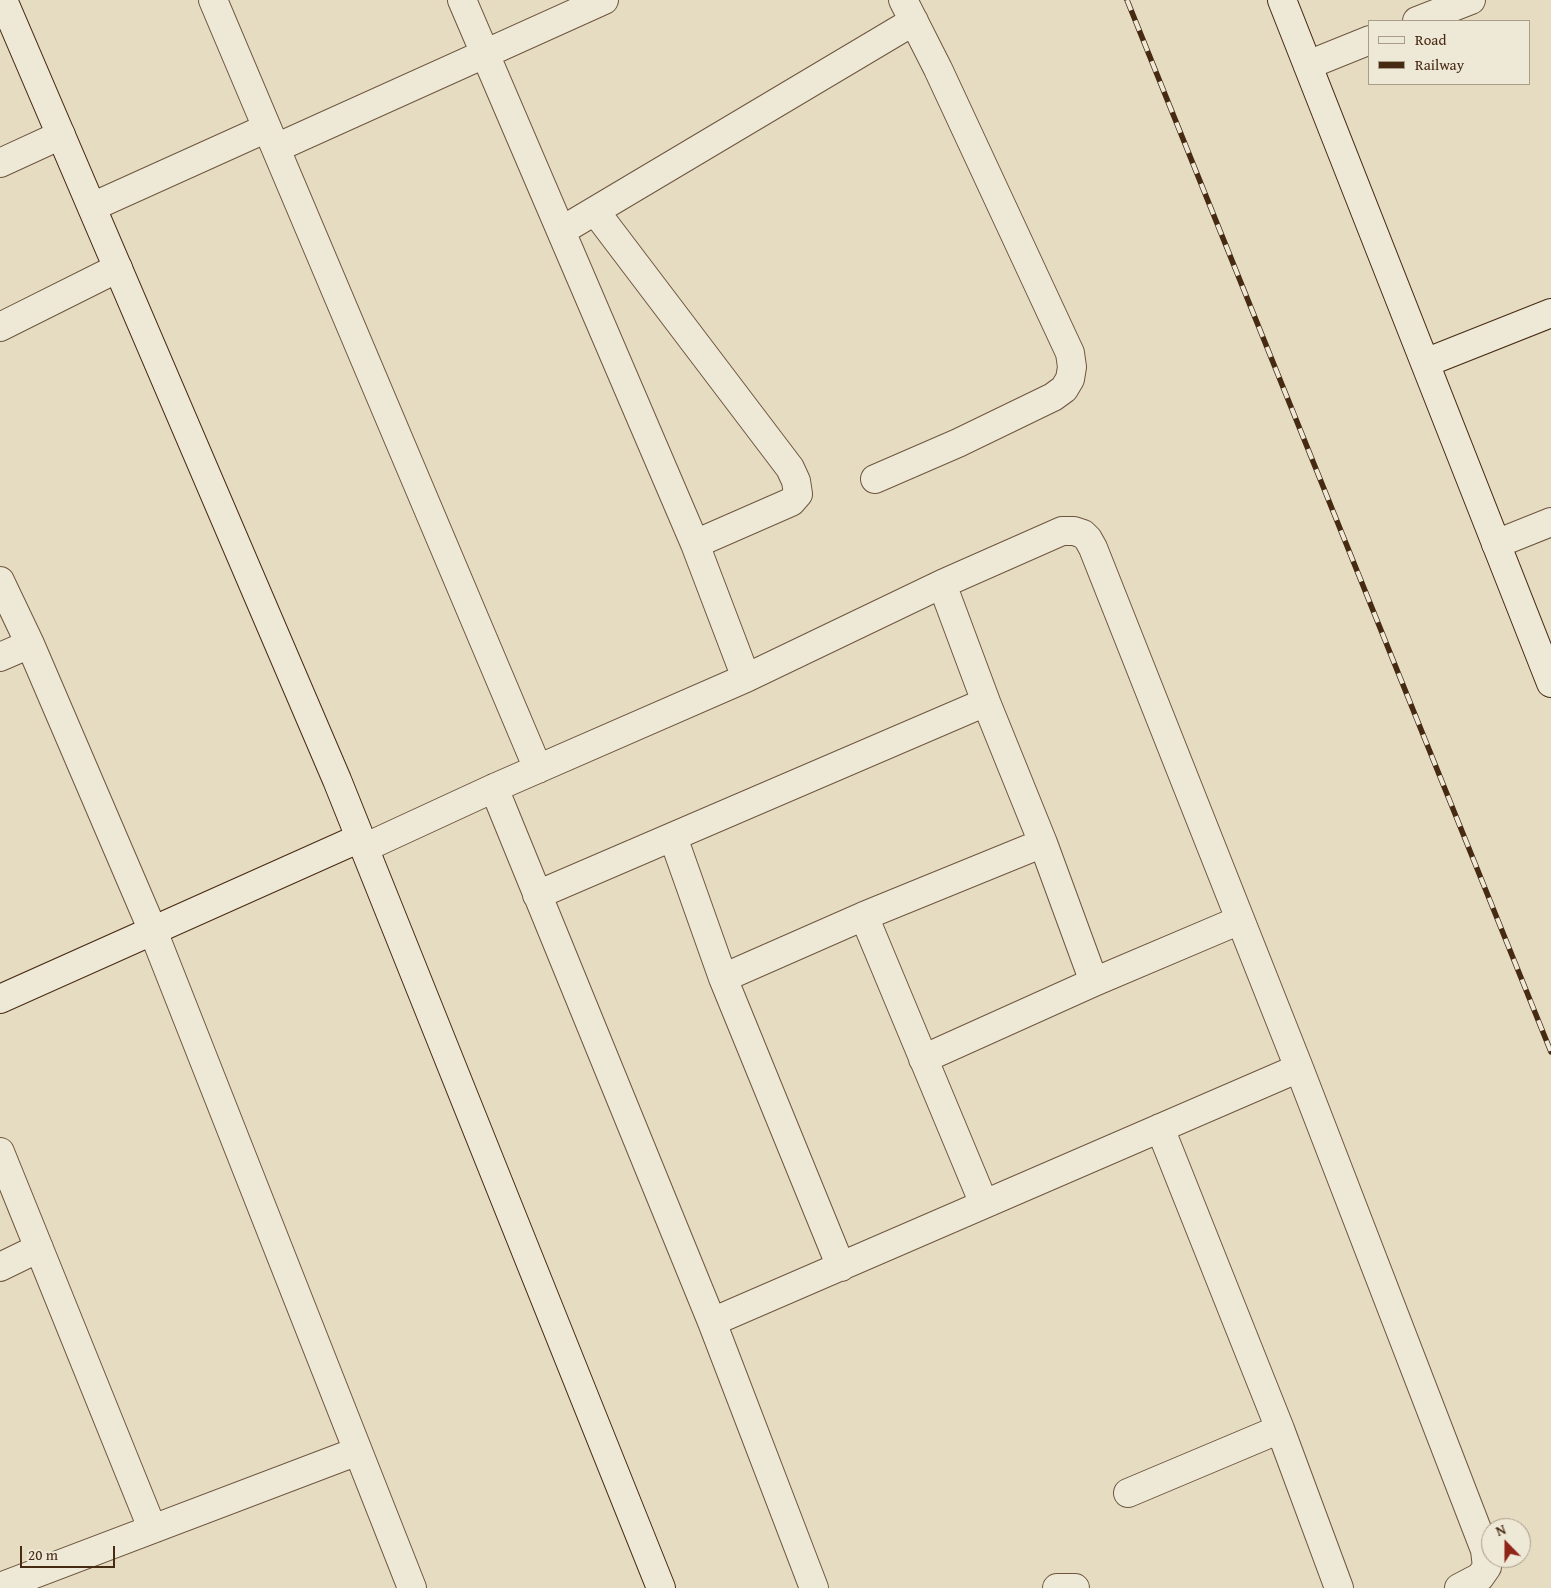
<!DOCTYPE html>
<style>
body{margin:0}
#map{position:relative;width:1551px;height:1588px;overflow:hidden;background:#e5dcc2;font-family:"Gentium Book Plus",serif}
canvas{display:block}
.legend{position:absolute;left:1368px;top:20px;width:162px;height:65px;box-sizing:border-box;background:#eee8d7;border:1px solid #ab9c88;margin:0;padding:6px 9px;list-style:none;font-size:15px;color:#472a12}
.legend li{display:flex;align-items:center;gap:10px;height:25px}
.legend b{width:25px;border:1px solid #ab9c88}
.north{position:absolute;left:1481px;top:1518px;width:50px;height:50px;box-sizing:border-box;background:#eee8d7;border:1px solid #ab9c88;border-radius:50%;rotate:338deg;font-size:14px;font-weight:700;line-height:20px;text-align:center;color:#472a12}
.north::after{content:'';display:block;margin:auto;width:18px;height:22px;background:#8f2418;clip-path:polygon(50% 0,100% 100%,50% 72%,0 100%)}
.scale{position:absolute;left:20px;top:1546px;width:95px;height:22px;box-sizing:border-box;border:2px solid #472a12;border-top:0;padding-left:6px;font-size:15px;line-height:18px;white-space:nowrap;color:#472a12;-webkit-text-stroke:4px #eee8d7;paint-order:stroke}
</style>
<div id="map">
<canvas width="1551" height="1588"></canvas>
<ul class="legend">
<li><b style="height:6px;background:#eee8d7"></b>Road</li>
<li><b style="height:6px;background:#472a12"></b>Railway</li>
</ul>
<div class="north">N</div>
<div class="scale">20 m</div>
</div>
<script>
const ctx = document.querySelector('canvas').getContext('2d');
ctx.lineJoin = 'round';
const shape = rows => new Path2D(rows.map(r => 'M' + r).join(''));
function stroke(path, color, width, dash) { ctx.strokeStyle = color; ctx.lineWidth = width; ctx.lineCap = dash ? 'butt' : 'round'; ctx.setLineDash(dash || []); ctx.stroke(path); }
const street = shape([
 [213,0,538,769],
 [462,0,695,544,746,678],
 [1417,21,1471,0],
 [1308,65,1370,40],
 [276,148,604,0],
 [0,163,61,135],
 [92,207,267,128],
 [595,211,790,468,796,481,798,494,791,502,695,544],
 [561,231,914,21],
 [0,327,118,268],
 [875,479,958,443,1053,397,1064,389,1070,379,1072,367,1070,353,938,69,903,0],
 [1496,544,1551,522],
 [0,581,30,644,153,931,412,1588],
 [942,584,986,702,1043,843,1094,982],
 [0,657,30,644],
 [494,788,712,1322,814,1588],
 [673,837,723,978,841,1267],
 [364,848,494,788,746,678,942,584,1062,531,1074,531,1083,534,1088,539,1093,548,1299,1068,1485,1550,1487,1567,1480,1577,1459,1588],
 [537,895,986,702],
 [864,916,984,1204],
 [723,978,864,916,1043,843],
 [923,1059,1094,982,1240,920],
 [1160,1128,1280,1429,1339,1588],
 [0,1152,152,1528],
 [0,1267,39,1248],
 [712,1322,1299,1068],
 [1128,1493,1280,1429],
 [0,1587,358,1451],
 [1057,1588,1075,1588]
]);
const secondary = shape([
 [3,0,337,780,661,1588],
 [1282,0,1551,683],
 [1425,363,1551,313],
 [0,999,360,838]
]);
stroke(street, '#6e563e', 30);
stroke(secondary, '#472a12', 30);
stroke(street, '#eee8d7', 28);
stroke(secondary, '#eee8d7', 28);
const rail = shape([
 [1127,0,1551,1052]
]);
stroke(rail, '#472a12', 5.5);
stroke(rail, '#eee8d7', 4, [11]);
</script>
